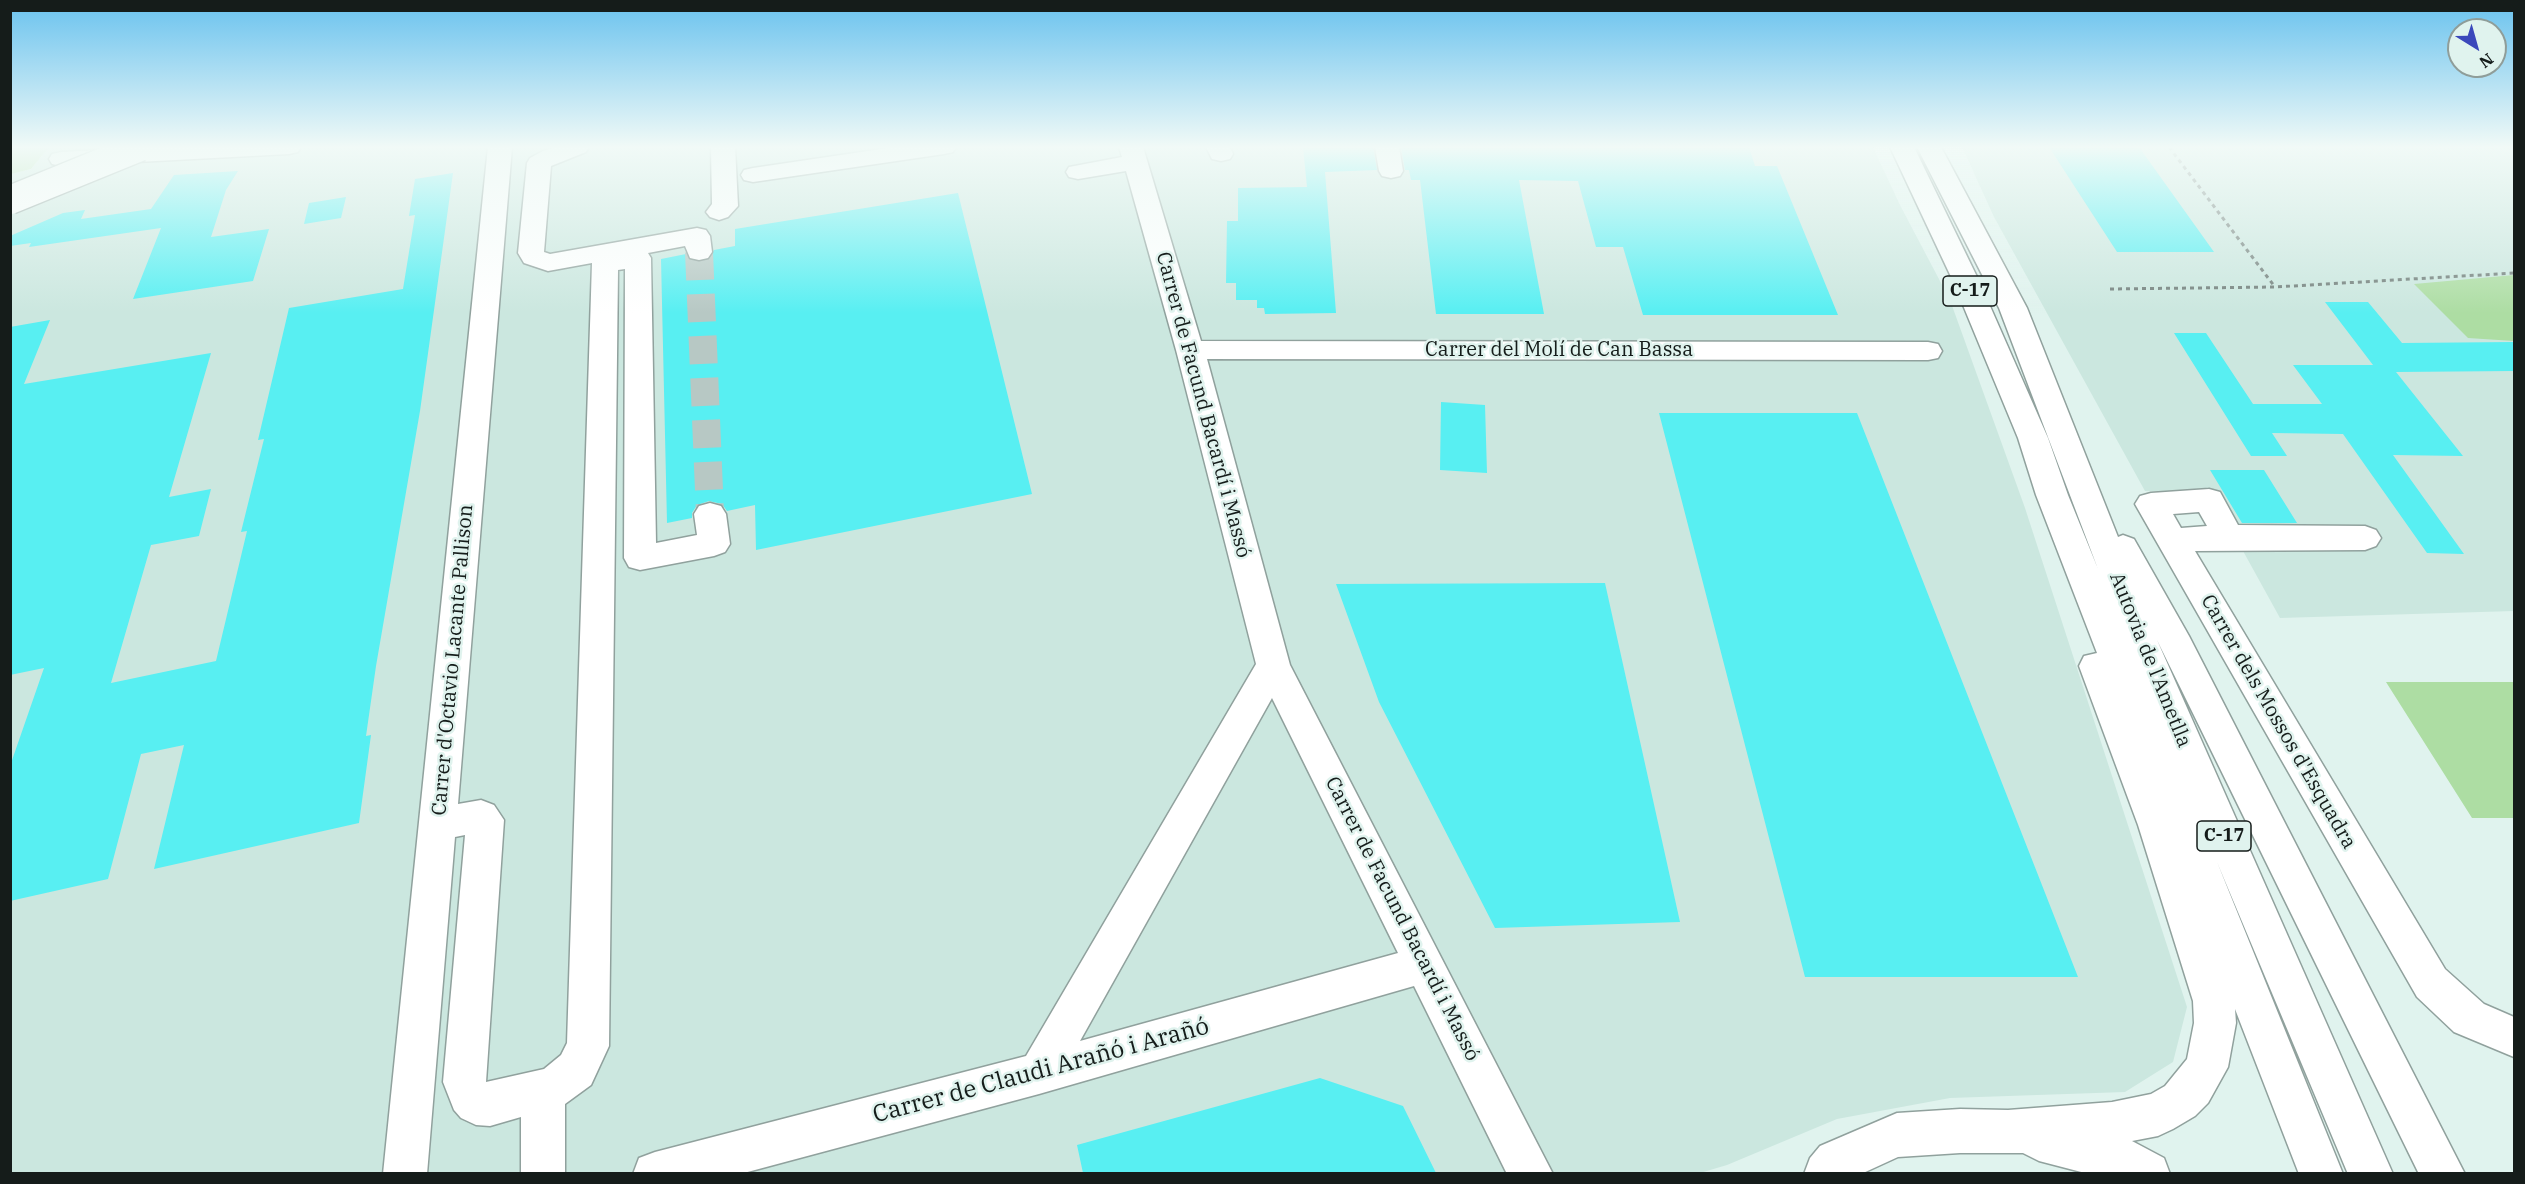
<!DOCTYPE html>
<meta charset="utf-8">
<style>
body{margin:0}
#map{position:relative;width:2525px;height:1184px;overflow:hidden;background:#e0f3ee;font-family:"IBM Plex Serif",serif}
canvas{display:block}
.frame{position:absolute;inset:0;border:12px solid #151c1a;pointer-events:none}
.north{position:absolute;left:2447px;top:18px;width:60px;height:60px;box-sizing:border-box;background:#e0f3ee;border:2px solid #8f9d99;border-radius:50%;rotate:143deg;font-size:16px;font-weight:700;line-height:24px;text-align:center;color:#151c1a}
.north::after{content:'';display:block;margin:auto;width:21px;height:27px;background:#3b48bb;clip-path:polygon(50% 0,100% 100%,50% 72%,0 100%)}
</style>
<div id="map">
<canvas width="2525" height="1184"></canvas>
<div class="frame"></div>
<div class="north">N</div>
</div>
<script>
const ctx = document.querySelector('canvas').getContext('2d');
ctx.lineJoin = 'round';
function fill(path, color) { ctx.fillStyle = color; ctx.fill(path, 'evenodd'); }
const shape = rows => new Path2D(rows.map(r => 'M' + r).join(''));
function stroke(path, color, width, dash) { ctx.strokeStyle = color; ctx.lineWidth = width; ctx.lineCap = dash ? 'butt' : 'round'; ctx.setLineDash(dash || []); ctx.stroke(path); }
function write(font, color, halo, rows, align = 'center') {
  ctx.font = font + ' "IBM Plex Serif",serif'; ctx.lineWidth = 5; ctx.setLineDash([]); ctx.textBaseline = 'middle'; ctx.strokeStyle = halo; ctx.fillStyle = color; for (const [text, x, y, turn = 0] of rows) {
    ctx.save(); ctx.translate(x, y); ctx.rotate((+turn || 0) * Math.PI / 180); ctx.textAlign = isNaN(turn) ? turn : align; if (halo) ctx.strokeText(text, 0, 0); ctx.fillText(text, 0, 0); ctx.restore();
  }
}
fill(shape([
 [49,147,1873,147,1900,205,1950,300,2025,508,2187,1007,2173,1062,2125,1092,1950,1098,1837,1119,1727,1165,1700,1173,11,1173,10,174,31,169],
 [1962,147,2514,147,2514,611,2280,618,2211,493,2145,491,1994,217]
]), '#cbe7df');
fill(shape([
 [11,147,49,147,31,169,11,174],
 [2514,275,2514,341,2468,338,2414,284],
 [2386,682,2514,682,2514,818,2472,818]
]), '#addda3');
fill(shape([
 [1303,147,1373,147,1377,170,1325,172,1336,313,1265,314,1264,308,1257,308,1257,300,1236,300,1236,283,1226,283,1227,221,1238,221,1238,188,1307,187],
 [1401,147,1749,147,1755,166,1777,166,1838,315,1643,315,1623,247,1596,247,1578,181,1519,180,1544,314,1436,314,1420,180,1411,180,1409,170,1405,170],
 [2049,147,2139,147,2214,252,2117,252],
 [238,171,226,190,211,237,269,229,253,281,133,299,161,228,29,247,31,243,10,246,10,236,63,213,85,210,81,219,151,209,174,175],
 [453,173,420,411,376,666,366,736,371,735,359,823,154,869,184,745,141,754,108,879,10,901,10,766,44,668,10,675,10,327,50,320,24,384,211,353,169,497,211,489,199,536,151,545,111,683,216,661,247,531,241,532,264,439,258,440,289,308,403,289,415,215,409,216,415,179],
 [958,193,1032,494,756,550,755,505,727,511,722,504,709,501,697,505,692,513,692,518,667,523,661,259,686,254,690,260,699,262,708,260,714,250,735,246,735,229],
 [346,197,341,218,304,224,309,203],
 [2325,302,2368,302,2402,343,2514,342,2514,371,2396,372,2463,456,2393,455,2464,554,2427,553,2343,434,2272,433,2287,456,2251,456,2174,333,2206,333,2253,404,2322,404,2293,365,2373,365],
 [1441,402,1485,405,1487,473,1440,470],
 [1659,413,1857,413,2078,977,1805,977],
 [2210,470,2264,470,2297,523,2242,523],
 [1605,583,1680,922,1495,928,1379,702,1336,584],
 [1320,1078,1403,1106,1436,1173,1083,1173,1077,1145]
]), '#58eff2');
stroke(shape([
 [699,252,710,514]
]), '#b7c8c4', 28, [28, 14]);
const minor = shape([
 [154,147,301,147,298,152,289,154,61,166,52,164,49,159,52,154,61,152,154,147],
 [488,147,512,147,458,804,481,800,494,805,504,820,486,1082,544,1069,561,1055,567,1043,592,263,548,271,524,263,518,253,527,163,530,158,543,151,555,147,589,147,586,152,551,166,544,252,550,254,697,228,706,230,710,236,712,252,708,258,699,260,690,258,685,246,648,253,651,258,656,543,697,535,694,514,699,506,710,503,721,506,726,514,730,544,725,552,714,556,640,570,629,567,624,558,625,269,618,270,609,1046,591,1085,565,1104,565,1174,521,1174,521,1117,490,1126,476,1125,461,1118,454,1110,443,1082,465,835,455,837,427,1174,383,1174,488,147],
 [711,147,735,147,738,206,728,217,719,220,710,217,706,212,712,204,711,147],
 [895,147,956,147,953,152,944,154,753,182,744,180,741,175,744,170,753,168,895,147],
 [1119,147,1143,147,1201,341,1928,342,1938,344,1942,351,1938,358,1928,360,1207,359,1290,665,1553,1174,1507,1174,1414,986,1039,1094,740,1174,633,1174,639,1158,655,1152,1026,1056,1256,664,1176,350,1126,171,1078,179,1069,177,1066,172,1069,167,1122,157,1119,147],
 [1272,698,1398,953,1080,1041,1272,698],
 [1206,147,1230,147,1233,154,1230,159,1221,161,1212,159,1206,147],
 [1375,147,1399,147,1403,171,1400,176,1391,178,1382,176,1379,171,1375,147],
 [2209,489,2220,492,2238,525,2365,526,2376,530,2381,538,2376,546,2365,550,2195,551,2445,969,2484,1004,2514,1017,2514,1057,2454,1032,2417,997,2135,504,2140,496,2151,493,2209,489],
 [2199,512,2207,526,2181,528,2173,514,2199,512]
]);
const highway = shape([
 [1890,147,1914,147,1979,281,2048,438,2068,495,2098,569,1999,308,1917,147,1941,147,2027,308,2118,537,2123,535,2134,539,2189,636,2465,1174,2419,1174,2157,640,2393,1174,2348,1174,2217,862,2343,1174,2299,1174,2235,1009,2236,1023,2228,1067,2208,1103,2195,1116,2173,1129,2158,1136,2132,1141,2164,1158,2170,1174,2089,1174,2039,1161,2023,1153,1960,1153,1898,1157,1861,1174,1804,1174,1810,1158,1820,1146,1897,1113,1960,1109,2008,1110,2112,1102,2151,1094,2165,1086,2187,1059,2194,1023,2193,1001,2138,825,2079,666,2084,656,2097,653,2036,495,2018,438,1953,281,1890,147]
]);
stroke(minor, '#90a19d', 3);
stroke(highway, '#90a19d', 3);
stroke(shape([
 [2169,147,2275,287],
 [2110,289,2275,287,2514,273]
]), '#727f7b', 3, [4, 4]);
fill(minor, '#fff');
fill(highway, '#fff');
const highwayBridge = shape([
 [10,200,140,147]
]);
stroke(highwayBridge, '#90a19d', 31, []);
stroke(highwayBridge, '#fff', 28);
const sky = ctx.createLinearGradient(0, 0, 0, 313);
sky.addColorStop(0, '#69c2ee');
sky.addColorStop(0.47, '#f1faf7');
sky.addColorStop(1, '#f1faf700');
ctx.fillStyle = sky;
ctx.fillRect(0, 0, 2525, 313);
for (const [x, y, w] of [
 [1970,291,54],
 [2224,836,54]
]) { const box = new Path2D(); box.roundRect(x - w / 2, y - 15, w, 30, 4.5); ctx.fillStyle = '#e0f3ee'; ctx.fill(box); stroke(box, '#151c1a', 1.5); }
write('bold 18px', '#151c1a', null, [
 ["C-17",1970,291],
 ["C-17",2224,836]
]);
write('20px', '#151c1a', '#e0f3ee', [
 ["Carrer del Molí de Can Bassa",1559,350],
 ["Carrer de Facund Bacardí i Massó",1203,405,75],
 ["Carrer d'Octavio Lacante Pallison",453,660,-85],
 ["Autovia de l'Ametlla",2150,660,68],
 ["Carrer dels Mossos d'Esquadra",2278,722,60],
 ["Carrer de Facund Bacardí i Massó",1402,919,63]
]);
write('24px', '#151c1a', '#e0f3ee', [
 ["Carrer de Claudi Arañó i Arañó",1041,1071,-15]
]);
</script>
